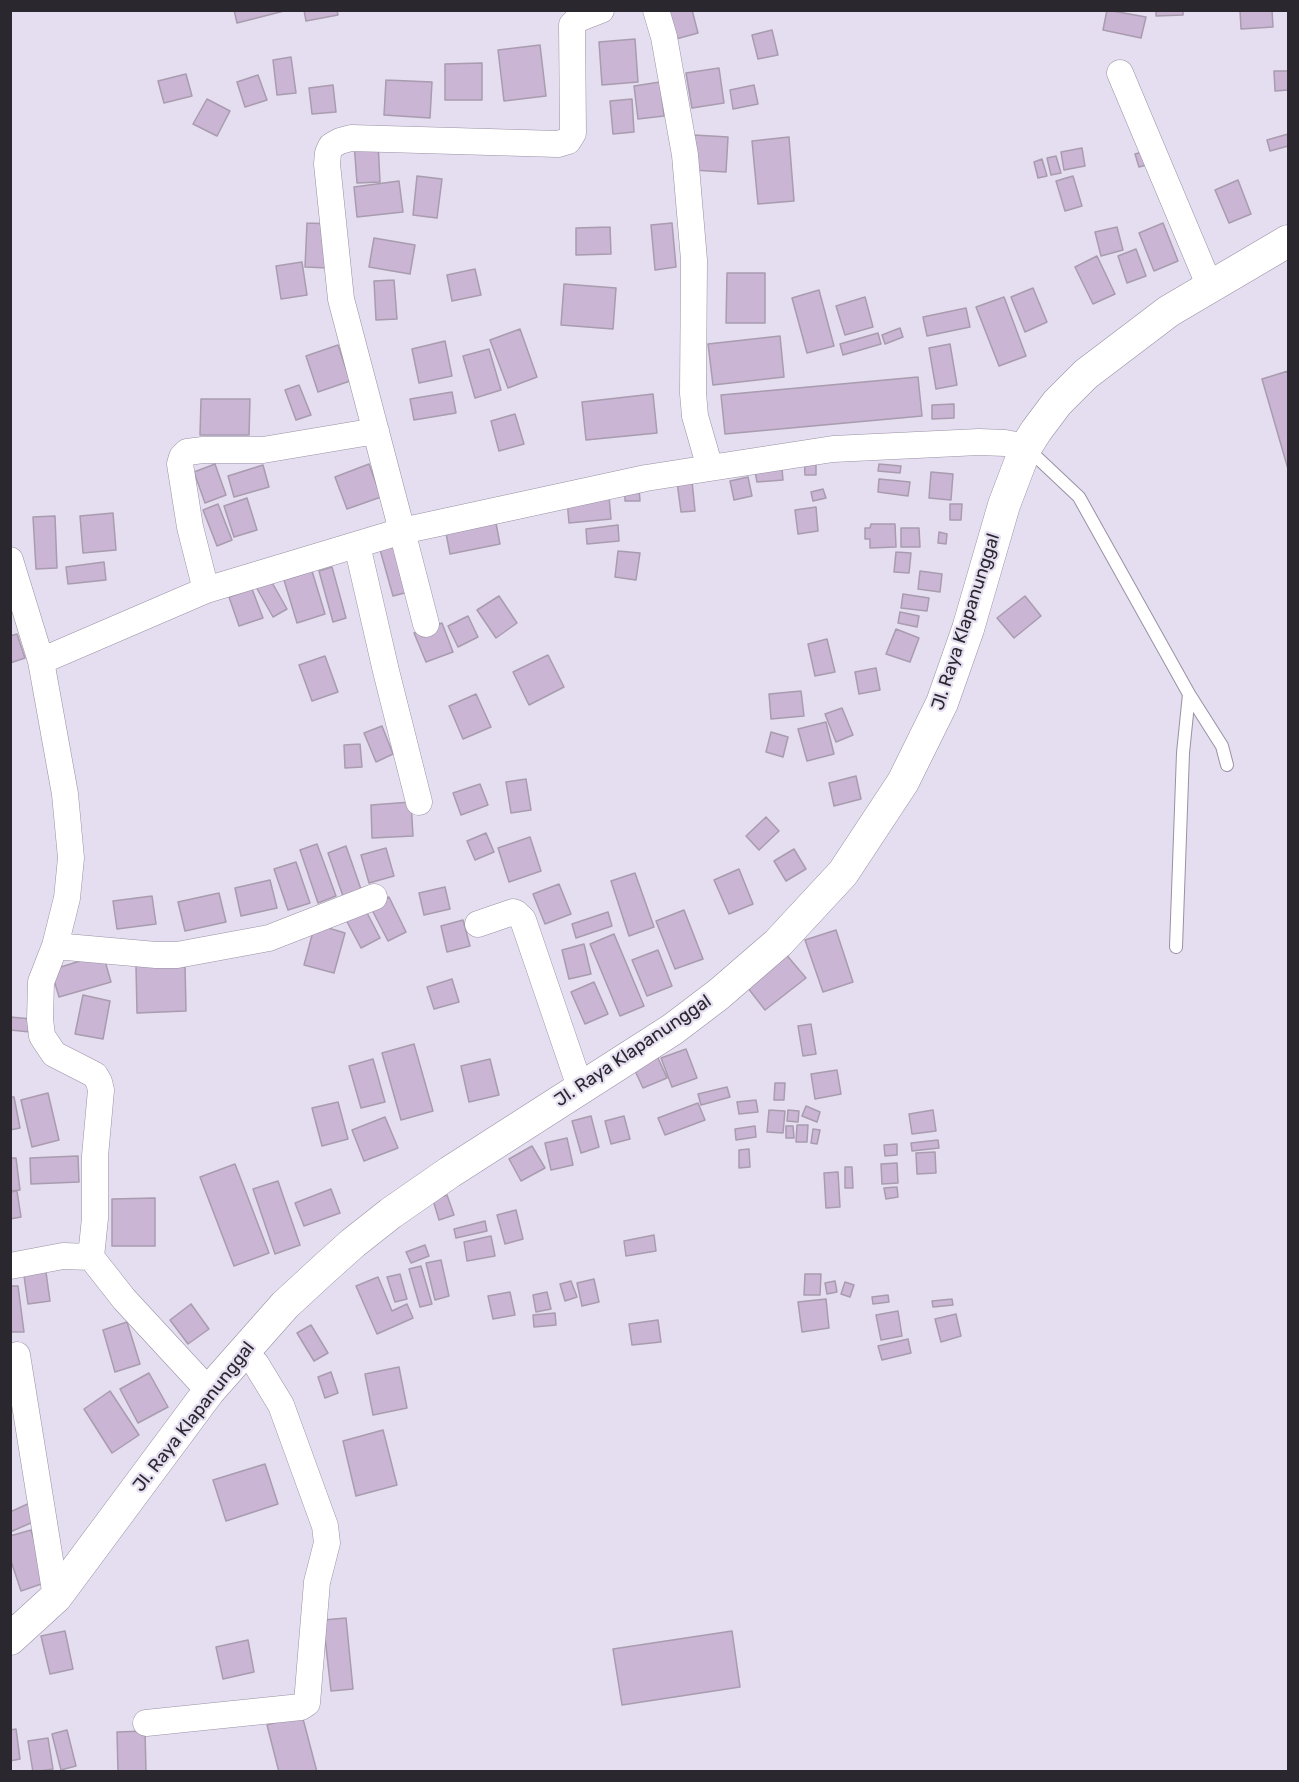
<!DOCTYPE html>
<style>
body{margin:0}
#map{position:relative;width:1299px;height:1782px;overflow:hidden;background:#e5ddf0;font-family:Rubik,sans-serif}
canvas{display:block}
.frame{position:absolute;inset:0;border:12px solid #2a272e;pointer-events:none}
</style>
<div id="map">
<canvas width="1299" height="1782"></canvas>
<div class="frame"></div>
</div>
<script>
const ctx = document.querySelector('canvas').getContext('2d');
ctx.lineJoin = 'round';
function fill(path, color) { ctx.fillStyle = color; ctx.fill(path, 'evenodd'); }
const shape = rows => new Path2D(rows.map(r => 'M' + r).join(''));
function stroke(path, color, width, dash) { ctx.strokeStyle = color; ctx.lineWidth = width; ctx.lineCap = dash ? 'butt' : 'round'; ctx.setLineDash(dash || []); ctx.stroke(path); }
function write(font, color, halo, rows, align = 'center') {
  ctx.font = font + ' Rubik,sans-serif'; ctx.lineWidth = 4.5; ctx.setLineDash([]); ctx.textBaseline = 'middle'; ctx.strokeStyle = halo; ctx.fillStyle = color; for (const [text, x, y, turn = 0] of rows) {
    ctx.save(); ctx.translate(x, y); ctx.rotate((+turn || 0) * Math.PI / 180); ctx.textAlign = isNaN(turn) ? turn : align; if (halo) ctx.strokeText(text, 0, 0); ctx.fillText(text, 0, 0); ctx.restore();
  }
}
const building = shape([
 [234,10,288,10,237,23,234,10],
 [304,10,337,10,338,15,306,21,304,10],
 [661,10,692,10,698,33,669,41,661,10],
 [1107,10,1146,17,1141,38,1103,30,1107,10],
 [1156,10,1183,10,1183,15,1156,16,1156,10],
 [1240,10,1272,10,1273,27,1241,29,1240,10],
 [772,30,778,55,758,59,752,35,772,30],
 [635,39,638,82,602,85,599,42,635,39],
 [540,45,546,96,504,101,498,50,540,45],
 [291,57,296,93,277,95,273,60,291,57],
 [482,63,482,100,445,100,445,64,482,63],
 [719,68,724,103,692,108,686,73,719,68],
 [1274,71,1288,71,1288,90,1275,91,1274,71],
 [186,74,192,96,164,103,158,81,186,74],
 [258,75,267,100,245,107,237,82,258,75],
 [386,80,432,82,430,118,384,115,386,80],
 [660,82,664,116,638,119,634,86,660,82],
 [333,85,336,112,312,114,309,88,333,85],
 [754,85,758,104,733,109,730,90,754,85],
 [207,99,230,111,217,136,193,124,207,99],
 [632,99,634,132,613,134,610,101,632,99],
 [1288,134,1288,146,1270,151,1267,140,1288,134],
 [694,135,728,137,726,172,692,170,694,135],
 [789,137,794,201,758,204,752,141,789,137],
 [378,141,380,182,357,183,354,143,378,141],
 [1082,148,1085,166,1064,170,1061,152,1082,148],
 [1146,151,1150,164,1139,167,1135,154,1146,151],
 [1056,156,1061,173,1051,175,1047,158,1056,156],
 [1042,159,1047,176,1038,178,1034,162,1042,159],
 [417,176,442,179,437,218,413,215,417,176],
 [1073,176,1082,206,1065,211,1056,181,1073,176],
 [1238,180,1251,214,1229,223,1215,190,1238,180],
 [399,181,403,212,357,217,354,187,399,181],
 [307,223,332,224,329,268,305,267,307,223],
 [672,223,676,267,655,270,651,225,672,223],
 [1163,223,1178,261,1154,271,1139,233,1163,223],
 [610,227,611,254,576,255,576,228,610,227],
 [1117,227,1123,250,1101,256,1095,232,1117,227],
 [374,238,415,245,410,274,369,267,374,238],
 [1136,249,1146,276,1127,283,1118,256,1136,249],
 [1097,256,1115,294,1093,304,1075,267,1097,256],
 [302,262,307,295,281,299,276,266,302,262],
 [475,269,481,295,452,301,447,275,475,269],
 [727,273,765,273,765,323,726,323,727,273],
 [394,280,397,319,376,320,374,281,394,280],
 [564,284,616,288,613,329,561,325,564,284],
 [1033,288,1047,322,1025,332,1011,297,1033,288],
 [819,290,834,346,807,353,792,298,819,290],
 [865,297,873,327,845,335,836,306,865,297],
 [1004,297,1026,356,999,366,976,307,1004,297],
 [966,308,970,327,927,336,923,317,966,308],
 [900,328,903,337,885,344,882,335,900,328],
 [520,329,537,377,508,388,490,340,520,329],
 [878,333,881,344,843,355,840,344,878,333],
 [780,336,784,377,713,385,708,344,780,336],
 [445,341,452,376,419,383,412,349,445,341],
 [950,344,957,385,936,389,929,348,950,344],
 [338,345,350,381,318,392,306,356,338,345],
 [489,349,501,390,475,398,463,356,489,349],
 [1288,371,1288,469,1262,379,1288,371],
 [918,377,922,416,725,434,721,395,918,377],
 [299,385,311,415,296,420,285,390,299,385],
 [452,392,456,413,414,420,410,399,452,392],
 [653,394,657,433,586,440,582,402,653,394],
 [201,399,250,399,249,435,200,435,201,399],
 [954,404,954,418,932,419,932,405,954,404],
 [515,414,524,444,499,451,491,421,515,414],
 [804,455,816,455,816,475,805,475,804,455],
 [215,464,226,495,205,503,194,472,215,464],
 [369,464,381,497,347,509,335,477,369,464],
 [879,464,901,466,900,473,878,471,879,464],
 [263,465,269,487,234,497,228,476,263,465],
 [782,469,783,480,757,482,755,471,782,469],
 [931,472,953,474,951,500,929,498,931,472],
 [748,477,752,496,734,500,730,481,748,477],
 [879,479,910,482,908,496,878,492,879,479],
 [692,481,695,511,681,512,677,482,692,481],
 [625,487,639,487,640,501,625,501,625,487],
 [823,489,826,498,813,501,811,492,823,489],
 [609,496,611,519,569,523,567,500,609,496],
 [247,498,257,530,234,537,224,506,247,498],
 [218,504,232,540,217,546,203,510,218,504],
 [950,504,962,504,961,520,950,520,950,504],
 [816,507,818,531,798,534,795,510,816,507],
 [113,513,116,550,83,553,80,516,113,513],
 [55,516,57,568,36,569,33,517,55,516],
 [495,518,500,544,450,554,445,528,495,518],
 [871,524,895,524,896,547,870,548,870,539,865,539,865,528,870,528,871,524],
 [618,525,619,541,587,544,586,529,618,525],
 [901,528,919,528,920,547,901,547,901,528],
 [939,532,947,534,946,544,938,543,939,532],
 [401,540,416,590,393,596,379,546,401,540],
 [618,551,640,553,636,580,615,577,618,551],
 [896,552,911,553,909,573,894,572,896,552],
 [104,562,106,580,68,584,66,567,104,562],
 [332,567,346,618,333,622,319,571,332,567],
 [312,571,325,614,297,623,284,580,312,571],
 [920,571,942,574,940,592,918,589,920,571],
 [270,579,287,609,273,617,256,587,270,579],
 [252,589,263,618,239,626,229,597,252,589],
 [903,594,929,598,927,611,901,608,903,594],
 [499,596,517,623,496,638,477,610,499,596],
 [1025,596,1041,616,1014,638,997,618,1025,596],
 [900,612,919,616,917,627,898,623,900,612],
 [468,616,478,637,458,647,448,626,468,616],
 [442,623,453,652,426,662,414,633,442,623],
 [896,629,919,638,910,662,886,654,896,629],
 [17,634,25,658,10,663,10,636,17,634],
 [827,639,835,672,815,676,808,644,827,639],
 [548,655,564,687,529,705,513,672,548,655],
 [325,656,338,692,312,701,299,665,325,656],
 [876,668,880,690,859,694,855,672,876,668],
 [801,691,804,716,771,719,769,694,801,691],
 [476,694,491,727,463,739,449,706,476,694],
 [842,708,853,735,836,742,825,714,842,708],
 [826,722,834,754,807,761,798,729,826,722],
 [382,726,393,754,376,762,364,733,382,726],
 [771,732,788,737,783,757,766,752,771,732],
 [360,744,362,767,345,768,344,745,360,744],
 [856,776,861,799,834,806,829,783,856,776],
 [526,779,531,810,511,813,506,782,526,779],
 [480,784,488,805,461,815,453,793,480,784],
 [411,802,413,836,372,838,371,805,411,802],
 [766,817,779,831,759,850,746,836,766,817],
 [486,833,494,852,475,860,467,841,486,833],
 [530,837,541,871,509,882,498,848,530,837],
 [317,844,336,896,318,903,300,850,317,844],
 [346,846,363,895,345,902,328,853,346,846],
 [386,848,394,876,369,883,361,855,386,848],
 [794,849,806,869,786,881,774,861,794,849],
 [296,862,310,903,288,910,274,869,296,862],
 [739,869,753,904,729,914,714,880,739,869],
 [635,873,654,927,629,936,611,881,635,873],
 [270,880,277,908,241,916,235,888,270,880],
 [559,884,571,914,545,924,533,894,559,884],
 [445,887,450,909,424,915,419,893,445,887],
 [219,893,226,922,185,931,178,902,219,893],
 [152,896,156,924,117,929,113,901,152,896],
 [389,897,406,932,388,941,370,906,389,897],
 [364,907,380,938,361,948,345,918,364,907],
 [684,910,703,959,675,969,656,921,684,910],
 [608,912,612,926,576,938,572,924,608,912],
 [463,920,470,946,447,952,441,926,463,920],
 [315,924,345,933,334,973,304,965,315,924],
 [836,930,853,982,823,992,805,940,836,930],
 [614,934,644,1006,620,1016,590,944,614,934],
 [584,944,591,974,569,979,562,950,584,944],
 [658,950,672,986,647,996,632,960,658,950],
 [784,952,806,978,765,1010,744,983,784,952],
 [103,954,111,982,59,997,51,970,103,954],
 [185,964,186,1011,137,1013,136,966,185,964],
 [452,979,459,1002,434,1009,427,987,452,979],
 [594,982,608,1014,585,1024,571,992,594,982],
 [83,995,110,1001,103,1039,75,1034,83,995],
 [10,1017,32,1019,30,1032,10,1030,10,1017],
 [811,1024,816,1054,803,1056,798,1026,811,1024],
 [414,1044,433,1111,401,1120,382,1053,414,1044],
 [654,1049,667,1078,643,1088,630,1060,654,1049],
 [686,1049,697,1078,672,1087,661,1058,686,1049],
 [373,1059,385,1102,361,1108,349,1066,373,1059],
 [490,1059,499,1095,469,1102,461,1066,490,1059],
 [837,1070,841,1094,815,1099,811,1074,837,1070],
 [775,1083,785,1083,784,1100,774,1100,775,1083],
 [727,1087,730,1097,701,1105,698,1094,727,1087],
 [48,1093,59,1140,32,1147,21,1100,48,1093],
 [10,1097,14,1097,20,1128,10,1130,10,1097],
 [756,1100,758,1112,739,1114,737,1102,756,1100],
 [338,1102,348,1139,322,1146,312,1108,338,1102],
 [698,1103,705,1120,665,1135,658,1118,698,1103],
 [806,1106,820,1112,817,1122,802,1116,806,1106],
 [769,1110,785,1111,783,1133,767,1132,769,1110],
 [788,1110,799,1111,798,1122,787,1121,788,1110],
 [933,1110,936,1131,912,1134,909,1114,933,1110],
 [591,1116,599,1147,581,1153,572,1121,591,1116],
 [624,1116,630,1139,611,1144,605,1121,624,1116],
 [385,1117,398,1148,364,1161,352,1130,385,1117],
 [797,1125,808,1125,807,1142,796,1142,797,1125],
 [755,1126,756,1137,736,1140,735,1129,755,1126],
 [786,1126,793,1126,794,1138,786,1138,786,1126],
 [813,1129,820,1130,817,1144,811,1143,813,1129],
 [567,1138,573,1165,551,1170,545,1143,567,1138],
 [938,1140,939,1148,912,1151,911,1143,938,1140],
 [897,1144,897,1155,885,1156,884,1145,897,1144],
 [532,1146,545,1168,521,1181,509,1159,532,1146],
 [749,1149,750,1167,739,1168,739,1150,749,1149],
 [935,1152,936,1173,917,1174,916,1153,935,1152],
 [78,1156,79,1182,31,1184,30,1158,78,1156],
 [10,1158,16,1158,20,1190,10,1191,10,1158],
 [897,1163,898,1183,882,1184,881,1164,897,1163],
 [235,1164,269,1253,234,1266,200,1177,235,1164],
 [845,1167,852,1167,853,1188,845,1188,845,1167],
 [838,1172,840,1207,826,1208,824,1173,838,1172],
 [278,1181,300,1245,275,1254,253,1189,278,1181],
 [897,1187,898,1197,886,1199,884,1188,897,1187],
 [331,1189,340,1213,304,1226,295,1203,331,1189],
 [17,1191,21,1217,10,1219,10,1192,17,1191],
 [447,1195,454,1215,439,1220,433,1200,447,1195],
 [155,1198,155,1246,112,1246,112,1199,155,1198],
 [516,1210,523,1239,505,1244,497,1215,516,1210],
 [485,1221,487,1231,456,1238,454,1229,485,1221],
 [654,1235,656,1251,626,1256,624,1241,654,1235],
 [491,1236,495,1256,467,1261,464,1242,491,1236],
 [425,1245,429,1256,411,1263,406,1252,425,1245],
 [441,1260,449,1296,435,1300,426,1263,441,1260],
 [45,1265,50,1301,28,1304,23,1269,45,1265],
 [421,1266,432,1304,420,1307,409,1269,421,1266],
 [400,1274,407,1299,395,1302,387,1277,400,1274],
 [805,1274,821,1274,820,1295,804,1295,805,1274],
 [378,1277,392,1311,407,1304,413,1318,377,1334,356,1286,378,1277],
 [594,1279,599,1302,582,1306,577,1283,594,1279],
 [571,1281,577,1297,565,1301,560,1284,571,1281],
 [835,1281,837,1292,827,1294,825,1283,835,1281],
 [845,1282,854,1285,850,1297,841,1294,845,1282],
 [10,1286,18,1286,24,1332,10,1332,10,1286],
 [510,1292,515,1315,493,1319,488,1296,510,1292],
 [547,1292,551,1309,536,1312,533,1295,547,1292],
 [888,1295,889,1302,873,1304,872,1297,888,1295],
 [826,1299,829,1328,802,1332,798,1302,826,1299],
 [952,1299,953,1305,933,1307,932,1301,952,1299],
 [191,1304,209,1329,188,1344,170,1320,191,1304],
 [898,1311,902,1336,881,1340,876,1315,898,1311],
 [555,1313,556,1325,534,1327,533,1315,555,1313],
 [956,1314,961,1336,941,1342,935,1319,956,1314],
 [658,1320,661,1342,632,1345,629,1324,658,1320],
 [127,1322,140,1364,115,1372,103,1330,127,1322],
 [311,1325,328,1353,314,1361,297,1333,311,1325],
 [908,1339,911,1353,882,1360,878,1346,908,1339],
 [399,1367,407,1408,373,1415,365,1374,399,1367],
 [331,1372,338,1393,325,1398,318,1377,331,1372],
 [149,1373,168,1407,138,1423,120,1389,149,1373],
 [110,1391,139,1435,112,1453,84,1409,110,1391],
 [383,1430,397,1485,356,1496,343,1441,383,1430],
 [265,1464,278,1504,226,1521,213,1480,265,1464],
 [32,1502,40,1519,10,1532,10,1512,32,1502],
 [31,1530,47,1582,21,1591,10,1558,10,1536,31,1530],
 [346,1618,353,1689,331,1691,323,1620,346,1618],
 [65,1631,73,1669,50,1674,41,1636,65,1631],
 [732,1631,740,1687,622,1705,613,1649,732,1631],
 [248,1640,254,1672,223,1679,216,1647,248,1640],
 [302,1715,317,1772,279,1772,267,1725,302,1715],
 [16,1729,20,1759,10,1761,10,1730,16,1729],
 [67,1730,76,1766,61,1770,52,1734,67,1730],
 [145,1731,146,1772,118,1772,117,1732,145,1731],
 [48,1738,53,1769,33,1772,28,1741,48,1738]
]);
fill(building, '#cab5d5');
stroke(building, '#a89cae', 1.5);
const service = shape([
 [1027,448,1079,497,1189,694,1222,746,1227,765],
 [1176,947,1183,753,1189,694]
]);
const minor = shape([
 [601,10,578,19,572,25,573,133,568,141,558,144,351,138,340,141,331,146,328,153,327,164,341,299,402,531,646,478,710,468],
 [656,10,664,37,685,155,694,260,693,393,695,416,710,468,833,449,979,442,1005,443,1026,447],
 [1120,73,1210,287],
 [357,545,386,671,419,802],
 [10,560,41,661,65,794,71,858,67,898,55,946,41,982,40,1019,42,1036,54,1054,95,1075,99,1082,101,1090,95,1156,95,1218,91,1257,124,1299,209,1391],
 [206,590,190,527,180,464,182,457,187,452,203,450,263,450,376,431],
 [41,661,206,590,402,531,426,624],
 [478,924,513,912,516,913,523,920,580,1087],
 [55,946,156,955,177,955,269,938,374,897],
 [10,1266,63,1256,91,1257],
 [17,1355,56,1597],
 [146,1723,301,1707,307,1703,317,1582,327,1543,325,1526,281,1405,256,1364,243,1352]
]);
const tertiary = shape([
 [10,1639,56,1597,209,1391,285,1305,324,1269,353,1243,391,1213,450,1172,673,1029,719,994,778,943,843,873,903,782,942,703,968,629,1004,505,1026,447,1036,431,1057,403,1086,374,1169,311,1288,241]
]);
stroke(service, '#9991a3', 14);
stroke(minor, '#9991a3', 27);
stroke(tertiary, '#9991a3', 33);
stroke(service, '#fff', 12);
stroke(minor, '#fff', 26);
stroke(tertiary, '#fff', 32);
write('18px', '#2a272e', '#e5ddf0', [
 ["Jl. Raya Klapanunggal",966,622,-72],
 ["Jl. Raya Klapanunggal",633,1051,-34],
 ["Jl. Raya Klapanunggal",194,1417,-52]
]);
</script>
